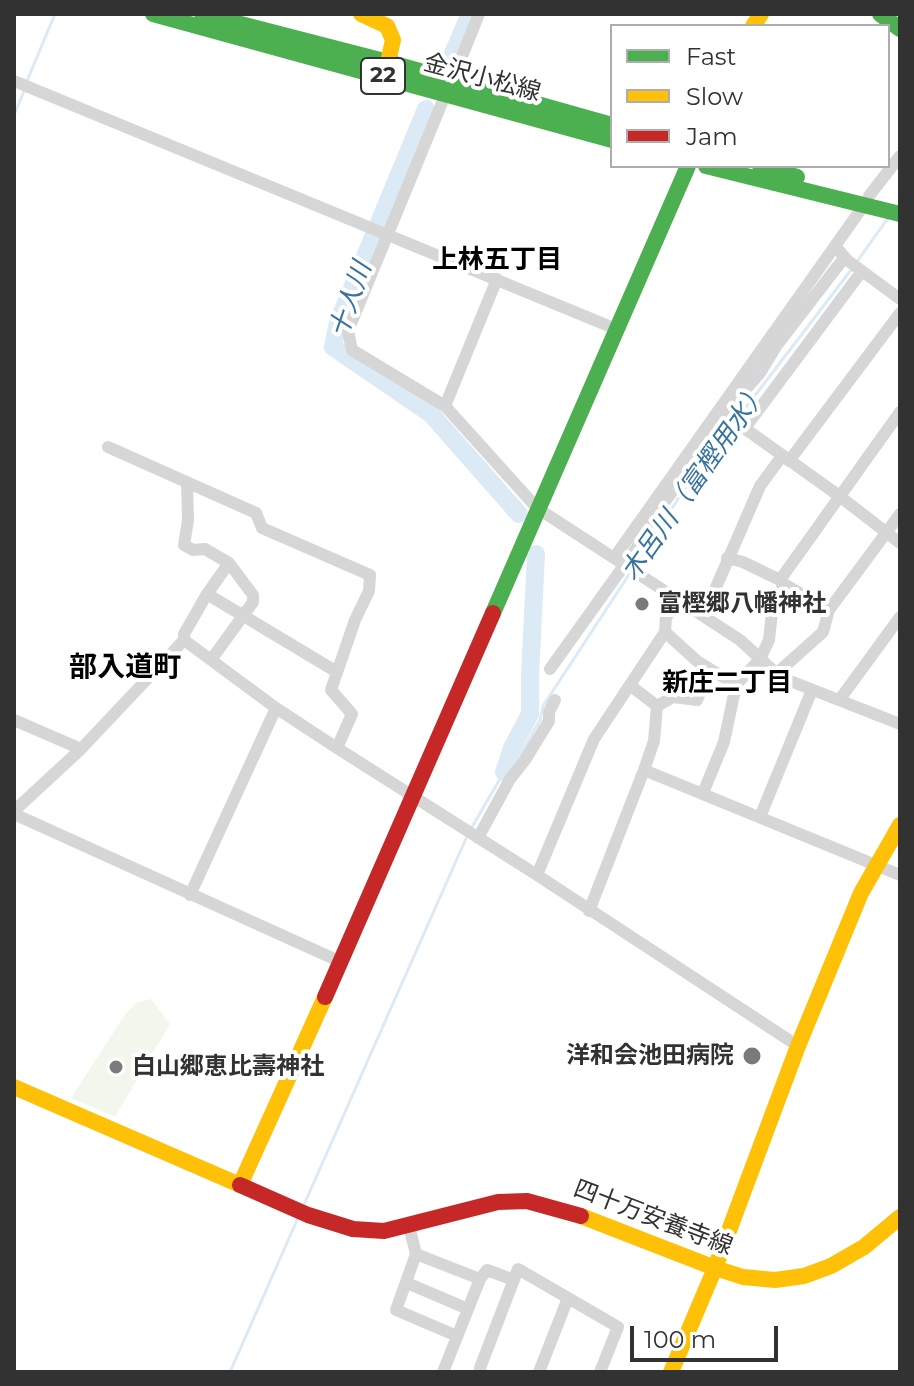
<!DOCTYPE html>
<meta charset="utf-8">
<style>
body{margin:0}
#map{position:relative;width:914px;height:1386px;overflow:hidden;background:#fff;font-family:Montserrat,sans-serif}
canvas{display:block}
.frame{position:absolute;inset:0;border:16px solid #323232;pointer-events:none}
.legend{position:absolute;left:610px;top:24px;width:280px;height:144px;box-sizing:border-box;background:#fff;border:2px solid #adadad;margin:0;padding:10px 14px;list-style:none;font-size:24px;color:#323232}
.legend li{display:flex;align-items:center;gap:16px;height:40px}
.legend b{width:40px;border:2px solid #adadad}
.scale{position:absolute;left:630px;top:1326px;width:148px;height:36px;box-sizing:border-box;border:4px solid #323232;border-top:0;padding-left:10px;font-size:24px;line-height:28px;white-space:nowrap;color:#323232;-webkit-text-stroke:6px #fff;paint-order:stroke}
</style>
<div id="map">
<canvas width="914" height="1386"></canvas>
<div class="frame"></div>
<ul class="legend">
<li><b style="height:10px;background:#4caf50"></b>Fast</li>
<li><b style="height:10px;background:#ffc107"></b>Slow</li>
<li><b style="height:10px;background:#c62828"></b>Jam</li>
</ul>
<div class="scale">100 m</div>
</div>
<script>
const ctx = document.querySelector('canvas').getContext('2d');
ctx.lineJoin = 'round';
function fill(path, color) { ctx.fillStyle = color; ctx.fill(path, 'evenodd'); }
const shape = rows => new Path2D(rows.map(r => 'M' + r).join(''));
function stroke(path, color, width, dash) { ctx.strokeStyle = color; ctx.lineWidth = width; ctx.lineCap = dash ? 'butt' : 'round'; ctx.setLineDash(dash || []); ctx.stroke(path); }
function write(font, color, halo, rows, align = 'center') {
  ctx.font = font + ' Montserrat,"Noto Sans JP",sans-serif'; ctx.lineWidth = 8; ctx.setLineDash([]); ctx.textBaseline = 'middle'; ctx.strokeStyle = halo; ctx.fillStyle = color; for (const [text, x, y, turn = 0] of rows) {
    ctx.save(); ctx.translate(x, y); ctx.rotate((+turn || 0) * Math.PI / 180); ctx.textAlign = isNaN(turn) ? turn : align; if (halo) ctx.strokeText(text, 0, 0); ctx.fillText(text, 0, 0); ctx.restore();
  }
}
fill(shape([
 [151,999,170,1024,115,1117,71,1098,124,1016,136,1003]
]), '#f2f7ee');
stroke(shape([
 [27,81,55,14],
 [14,115,25,89],
 [856,263,888,218],
 [737,419,851,270],
 [634,567,693,476,732,425],
 [472,827,504,772,520,755,540,720,543,706,630,573],
 [303,1207,468,834],
 [230,1372,298,1218]
]), '#dbeaf5', 3);
stroke(shape([
 [451,58,470,14],
 [426,109,338,322,333,347,431,414,519,514],
 [504,772,512,748,530,714,530,676,536,554]
]), '#dbeaf5', 18);
stroke(shape([
 [14,81,616,329],
 [452,81,479,14],
 [869,196,900,156],
 [864,205,835,246,847,260,900,299],
 [497,279,445,406,537,508,740,640,780,677,900,724],
 [445,406,352,350,348,331,446,93],
 [719,410,838,495,900,543],
 [745,428,862,271],
 [108,447,256,513,262,528,370,575,369,591,355,620,331,690,352,714,337,748],
 [789,461,900,313],
 [187,482,188,520,184,545,193,550,205,549,229,563,253,595,253,602,211,660],
 [614,558,835,246],
 [727,558,743,562,780,580],
 [784,584,829,610],
 [207,594,337,672],
 [678,602,666,617,665,632,697,661,736,685],
 [704,615,760,486,782,456],
 [184,640,184,634,207,594,229,563],
 [550,669,638,546,641,534,700,454,724,414,760,373,777,345,844,258],
 [776,674,823,632,829,610,900,514],
 [631,686,657,706,654,741,644,770],
 [840,699,900,617],
 [657,706,673,697,697,700,710,670],
 [14,720,81,749],
 [703,793,724,742,736,685,760,659,769,640,773,603,784,584,780,580,900,412],
 [14,811,81,749,184,640,276,708,337,748,537,875,798,1046],
 [14,814,341,962],
 [760,817,812,690],
 [478,838,510,779,525,760,549,721,549,712,555,700],
 [537,875,594,739,665,632],
 [190,895,276,708],
 [589,911,644,770,900,875],
 [409,1226,416,1254,396,1310,457,1336],
 [416,1254,480,1279,443,1372],
 [480,1279,487,1270,514,1280],
 [407,1283,468,1309],
 [481,1372,480,1368,518,1269,618,1327,600,1372],
 [539,1372,568,1298]
]), '#d6d6d6', 12);
stroke(shape([
 [153,14,612,140],
 [202,14,388,62,612,125],
 [880,14,900,29],
 [706,166,900,214],
 [760,166,797,177],
 [493,613,688,166]
]), '#4caf50', 16);
stroke(shape([
 [361,14,387,26,393,40,388,62],
 [753,26,761,14],
 [14,1087,240,1185,325,997],
 [581,1216,715,1268,743,1277,775,1280,804,1276,831,1266,864,1247,900,1217],
 [671,1372,715,1268,798,1046,861,893,900,825]
]), '#ffc107', 16);
stroke(shape([
 [325,997,493,613],
 [240,1185,308,1215,353,1229,384,1231,498,1202,527,1201,581,1216]
]), '#c62828', 16);
for (const [x, y, r, color] of [
 [642,604,8,"#7a7a7a"],
 [752,1056,10,"#7a7a7a"],
 [116,1067,8,"#7a7a7a"]
]) { const dot = new Path2D(); dot.arc(x, y, r, 0, 2 * Math.PI); ctx.fillStyle = color; ctx.fill(dot); stroke(dot, '#fff', 3); }
for (const [x, y, w] of [
 [383,76,44]
]) { const box = new Path2D(); box.roundRect(x - w / 2, y - 18, w, 36, 6); ctx.fillStyle = '#fff'; ctx.fill(box); stroke(box, '#323232', 2); }
write('bold 22px', '#323232', null, [
 ["22",383,76]
]);
write('24px', '#323232', '#fff', [
 ["金沢小松線",482,78,15],
 ["四十万安養寺線",653,1218,21]
]);
write('bold 24px', '#323232', '#fff', [
 ["富樫郷八幡神社",658,604],
 ["洋和会池田病院",734,1056,"right"],
 ["白山郷恵比壽神社",132,1067]
], 'left');
write('bold 26px', '#000', '#fff', [
 ["上林五丁目",497,260],
 ["新庄二丁目",727,683]
]);
write('italic 26px', '#37739e', '#fff', [
 ["十人川",351,300,-71],
 ["木呂川（富樫用水）",695,482,-55]
]);
write('bold 28px', '#000', '#fff', [
 ["部入道町",125,668]
]);
</script>
